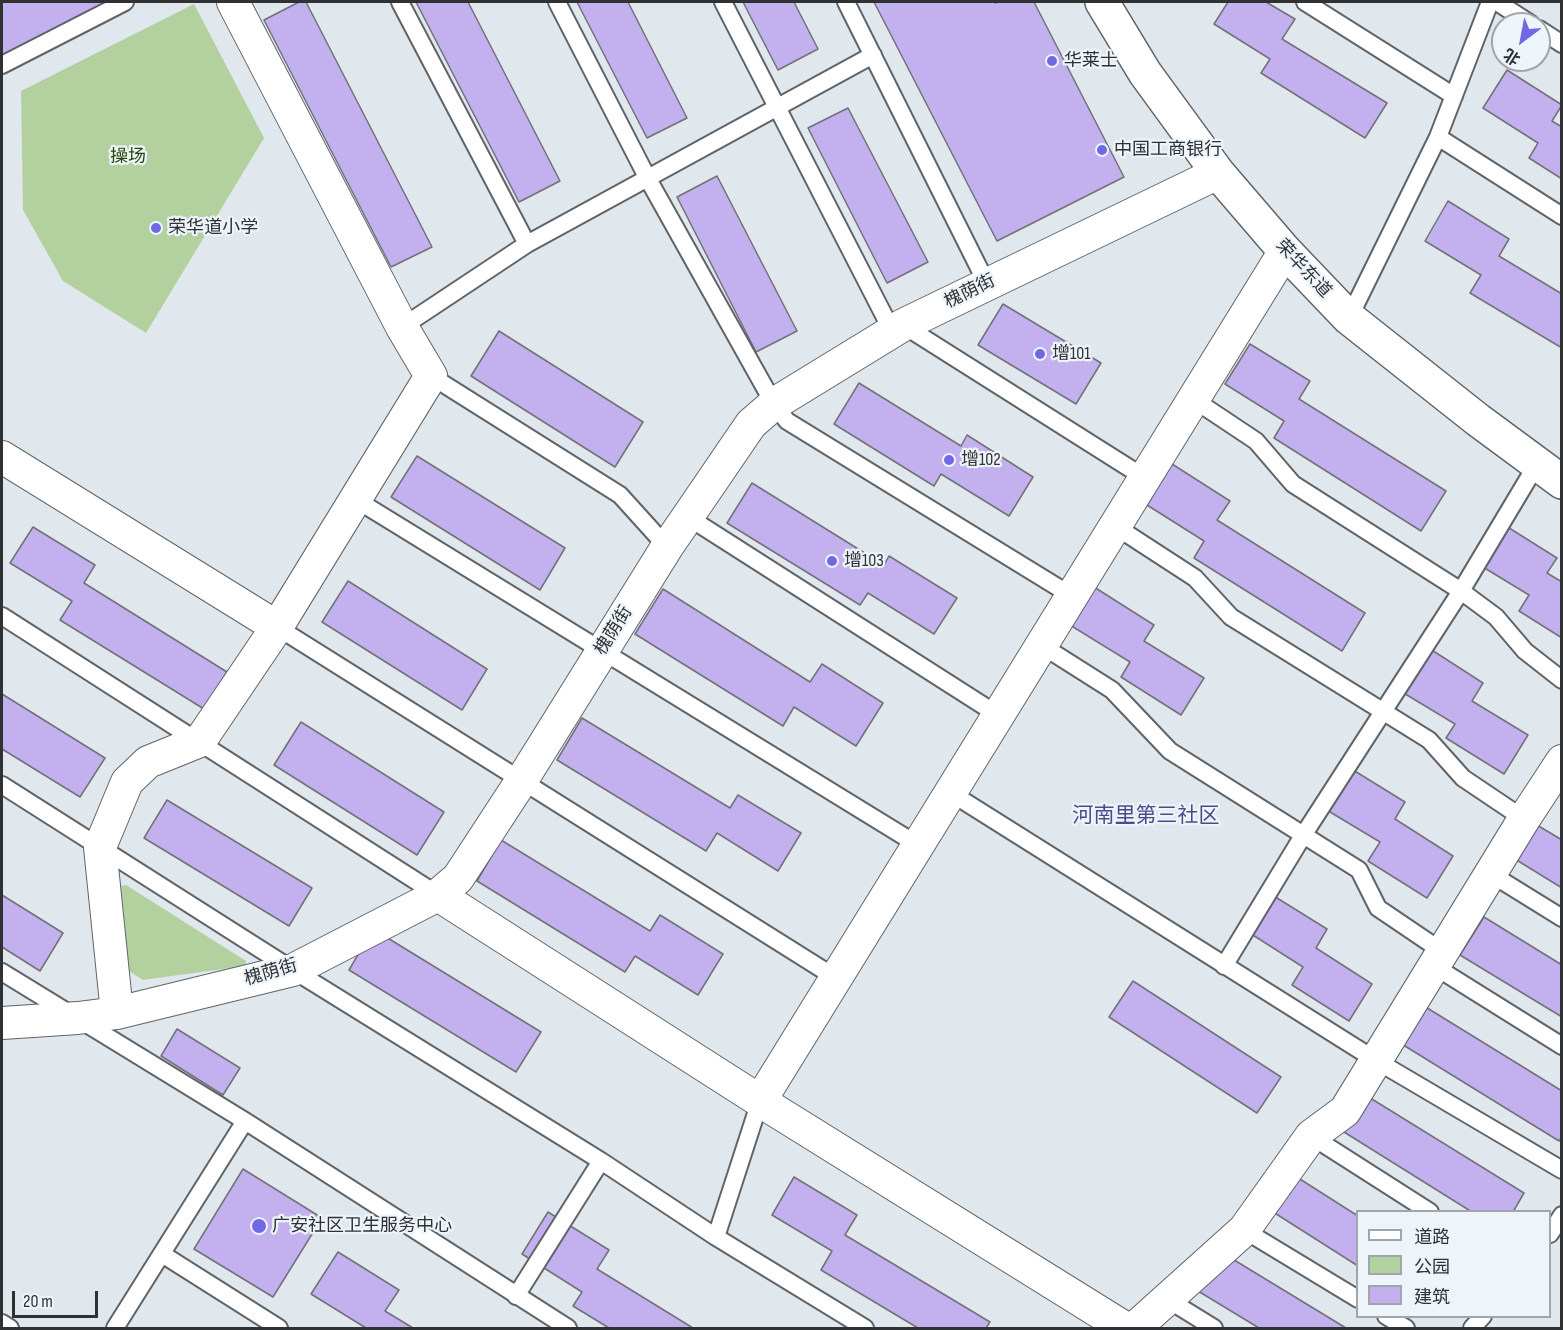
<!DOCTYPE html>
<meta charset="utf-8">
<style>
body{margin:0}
#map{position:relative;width:1563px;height:1330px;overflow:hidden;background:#e0e7ed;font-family:"Sofia Sans Condensed","Noto Sans SC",sans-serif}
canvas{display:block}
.frame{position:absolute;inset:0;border:3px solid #2f3133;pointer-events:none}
.legend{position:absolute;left:1356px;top:1210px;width:195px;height:108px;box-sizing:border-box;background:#edf4fa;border:2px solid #a1a6aa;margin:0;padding:8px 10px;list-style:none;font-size:18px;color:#2f3133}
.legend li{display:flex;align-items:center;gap:12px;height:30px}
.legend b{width:30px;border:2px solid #a1a6aa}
.north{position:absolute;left:1491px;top:12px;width:60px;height:60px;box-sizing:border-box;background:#edf4fa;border:2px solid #a1a6aa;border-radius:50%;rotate:212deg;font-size:16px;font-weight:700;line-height:24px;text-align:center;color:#2f3133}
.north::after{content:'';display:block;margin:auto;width:21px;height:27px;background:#7169e3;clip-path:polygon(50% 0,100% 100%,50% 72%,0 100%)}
.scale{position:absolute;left:12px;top:1291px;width:86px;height:27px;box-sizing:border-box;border:3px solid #2f3133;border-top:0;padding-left:8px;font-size:18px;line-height:21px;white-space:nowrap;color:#2f3133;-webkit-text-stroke:4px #edf4fa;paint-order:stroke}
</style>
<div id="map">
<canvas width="1563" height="1330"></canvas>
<div class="frame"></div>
<ul class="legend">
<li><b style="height:8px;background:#fff"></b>道路</li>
<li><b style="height:16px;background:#b2d19f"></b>公园</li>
<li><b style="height:16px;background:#c2b1ee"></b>建筑</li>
</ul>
<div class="north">北</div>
<div class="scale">20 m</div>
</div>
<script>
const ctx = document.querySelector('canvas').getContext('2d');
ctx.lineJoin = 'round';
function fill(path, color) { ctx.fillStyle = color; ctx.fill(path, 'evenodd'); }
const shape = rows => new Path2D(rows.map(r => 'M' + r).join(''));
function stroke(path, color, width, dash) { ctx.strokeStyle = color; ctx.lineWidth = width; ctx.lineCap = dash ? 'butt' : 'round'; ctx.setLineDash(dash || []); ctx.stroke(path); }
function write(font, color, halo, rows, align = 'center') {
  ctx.font = font + ' "Sofia Sans Condensed","Noto Sans SC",sans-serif'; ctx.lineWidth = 4.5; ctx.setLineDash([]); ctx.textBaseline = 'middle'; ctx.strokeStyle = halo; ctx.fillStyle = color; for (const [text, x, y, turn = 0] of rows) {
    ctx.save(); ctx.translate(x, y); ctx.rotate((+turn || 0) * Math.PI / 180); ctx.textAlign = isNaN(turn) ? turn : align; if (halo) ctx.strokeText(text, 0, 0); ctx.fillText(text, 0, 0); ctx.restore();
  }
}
fill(shape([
 [194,4,264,138,146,333,63,281,23,210,21,91],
 [126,885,246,961,245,966,143,980,129,971,121,886]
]), '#b2d19f');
const building = shape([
 [2,2,113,2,2,58,2,2],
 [299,2,306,2,432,247,391,267,264,20,299,2],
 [416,2,468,2,560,181,519,202,416,2],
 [577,2,628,2,687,118,647,138,577,2],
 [743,2,794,2,818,49,778,70,743,2],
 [874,2,994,2,995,3,999,2,1034,2,1124,177,997,241,874,2],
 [1228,2,1266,2,1295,19,1282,39,1387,103,1365,138,1261,73,1270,59,1214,24,1228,2],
 [1507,70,1562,105,1552,121,1562,127,1562,179,1529,158,1538,143,1483,108,1507,70],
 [848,108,928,262,887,283,808,128,848,108],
 [717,176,797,331,756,352,677,197,717,176],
 [1448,201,1509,239,1499,256,1562,294,1562,348,1470,293,1481,275,1425,241,1448,201],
 [1003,304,1101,363,1076,404,978,345,1003,304],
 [499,331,643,422,615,467,471,376,499,331],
 [1250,344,1310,381,1299,399,1446,491,1421,531,1274,438,1284,421,1225,384,1250,344],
 [859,383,961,446,967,435,1033,477,1009,516,941,474,934,486,834,424,859,383],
 [417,456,565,548,540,590,391,497,417,456],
 [1172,464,1230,501,1217,520,1365,613,1342,651,1194,558,1204,541,1147,505,1172,464],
 [752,483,884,565,889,556,957,598,934,634,868,593,860,605,727,523,752,483],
 [1498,521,1557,558,1547,573,1562,582,1562,638,1519,611,1529,595,1473,561,1498,521],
 [33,527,95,565,84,583,227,672,204,709,60,620,72,601,10,563,33,527],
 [348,581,487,669,462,710,322,622,348,581],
 [1094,587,1154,625,1144,641,1204,678,1181,715,1121,677,1130,662,1070,625,1094,587],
 [663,589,810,682,822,664,883,703,856,746,794,707,783,726,635,634,663,589],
 [1424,645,1483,683,1472,701,1528,735,1504,774,1446,738,1455,724,1397,689,1424,645],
 [2,694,105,758,80,797,2,749,2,694],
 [582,718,730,808,738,795,801,833,778,871,717,833,706,851,557,760,582,718],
 [301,722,444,812,417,855,274,765,301,722],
 [1345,765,1405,802,1395,819,1453,856,1427,898,1368,861,1380,842,1320,806,1345,765],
 [167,800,312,888,289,926,144,838,167,800],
 [1537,825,1562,840,1562,888,1515,859,1537,825],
 [501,840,650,931,660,915,723,954,698,995,635,956,625,972,477,881,501,840],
 [1269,893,1327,929,1316,948,1372,984,1349,1021,1292,985,1303,967,1245,930,1269,893],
 [2,895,63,933,40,971,2,947,2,895],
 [1484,917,1562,965,1562,1017,1460,955,1484,917],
 [373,929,541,1032,516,1072,349,970,373,929],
 [1133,981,1281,1077,1257,1113,1109,1017,1133,981],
 [1424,1006,1562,1091,1562,1137,1559,1141,1400,1043,1424,1006],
 [177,1029,240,1068,223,1095,161,1056,177,1029],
 [1367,1096,1524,1193,1513,1212,1472,1212,1344,1132,1367,1096],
 [243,1169,322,1218,273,1297,194,1249,243,1169],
 [1292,1174,1358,1216,1358,1266,1270,1210,1292,1174],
 [794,1177,857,1215,845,1235,990,1322,986,1328,918,1328,821,1270,832,1251,772,1215,794,1177],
 [548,1212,609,1250,597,1269,693,1328,609,1328,573,1306,582,1292,522,1254,548,1212],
 [338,1252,399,1290,385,1311,413,1328,366,1328,311,1294,338,1252],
 [1221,1252,1346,1328,1259,1328,1198,1291,1221,1252]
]);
fill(building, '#c2b1ee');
stroke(building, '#727178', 1.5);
const lane = shape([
 [400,2,527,244],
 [557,2,648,179,774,404,787,421,1072,596],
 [723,2,892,331],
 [846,2,987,284],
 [1305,2,1454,96],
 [1497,2,1531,24],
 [1539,29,1562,44],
 [2,65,125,2],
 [1438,137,1562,216],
 [1349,318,1438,137,1490,2],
 [903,325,1145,478],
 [402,327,527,244,873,55],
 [431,376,620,495,667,547],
 [1193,399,1256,441,1293,484,1461,591,1496,617,1525,651,1562,680],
 [355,499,918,845],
 [688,517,998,715],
 [1115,526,1195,578,1231,617,1429,740,1463,778,1524,819],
 [2,616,438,895],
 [277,627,836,978],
 [1041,645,1112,690,1170,751,1359,870,1378,908,1443,952],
 [2,785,293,970,601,1161,716,1237,865,1328],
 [951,793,1377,1061,1562,1170],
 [1491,874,1562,918],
 [1224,966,1304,834,1461,591,1537,464],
 [1434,966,1562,1046],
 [2,972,245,1121,568,1328],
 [1311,1136,1430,1212],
 [1244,1230,1358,1299],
 [1550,1234,1562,1215],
 [716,1237,760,1101],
 [162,1254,279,1328],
 [516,1296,601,1161],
 [1167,1299,1214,1328],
 [1386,1316,1406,1328],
 [2,1323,10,1328],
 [115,1328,245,1121],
 [1472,1328,1483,1316]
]);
const street = shape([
 [2,457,277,627],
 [438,895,760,1101,1125,1328],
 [117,1013,100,847,127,782,148,762,200,741,277,627,431,376,402,327,233,2],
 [2,1023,78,1018,117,1013,293,970,438,895,458,878,522,780,667,547,751,424,774,404,903,325,1218,173],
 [760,1101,1285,251],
 [1135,1328,1244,1230,1311,1136,1345,1111,1524,819,1562,761]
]);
const secondary = shape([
 [1102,2,1145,73,1218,173,1285,251,1349,318,1478,420,1562,482]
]);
stroke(lane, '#5f6469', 20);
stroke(street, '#5f6469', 34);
stroke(secondary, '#5f6469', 36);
stroke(lane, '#fff', 16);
stroke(street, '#fff', 32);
stroke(secondary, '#fff', 33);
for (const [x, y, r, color] of [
 [1052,61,6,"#7169e3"],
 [1102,150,6,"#7169e3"],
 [156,228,6,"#7169e3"],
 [1040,354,6,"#7169e3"],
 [949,460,6,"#7169e3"],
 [832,561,6,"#7169e3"],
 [259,1226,8,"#7169e3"]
]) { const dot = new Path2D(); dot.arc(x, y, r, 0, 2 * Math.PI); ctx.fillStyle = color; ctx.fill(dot); stroke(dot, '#edf4fa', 2); }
write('18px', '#2f3133', '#edf4fa', [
 ["华莱士",1064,61],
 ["中国工商银行",1114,150],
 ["荣华道小学",168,228],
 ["增101",1052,354],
 ["增102",961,460],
 ["增103",844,561],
 ["广安社区卫生服务中心",272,1226]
], 'left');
write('18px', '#27470a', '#edf4fa', [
 ["操场",128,157]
]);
write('18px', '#2f3133', '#edf4fa', [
 ["荣华东道",1303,269,47],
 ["槐荫街",970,292,-26],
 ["槐荫街",614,631,-58],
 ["槐荫街",271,973,-16]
]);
write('21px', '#4c4b89', '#edf4fa', [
 ["河南里第三社区",1146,817]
]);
</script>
